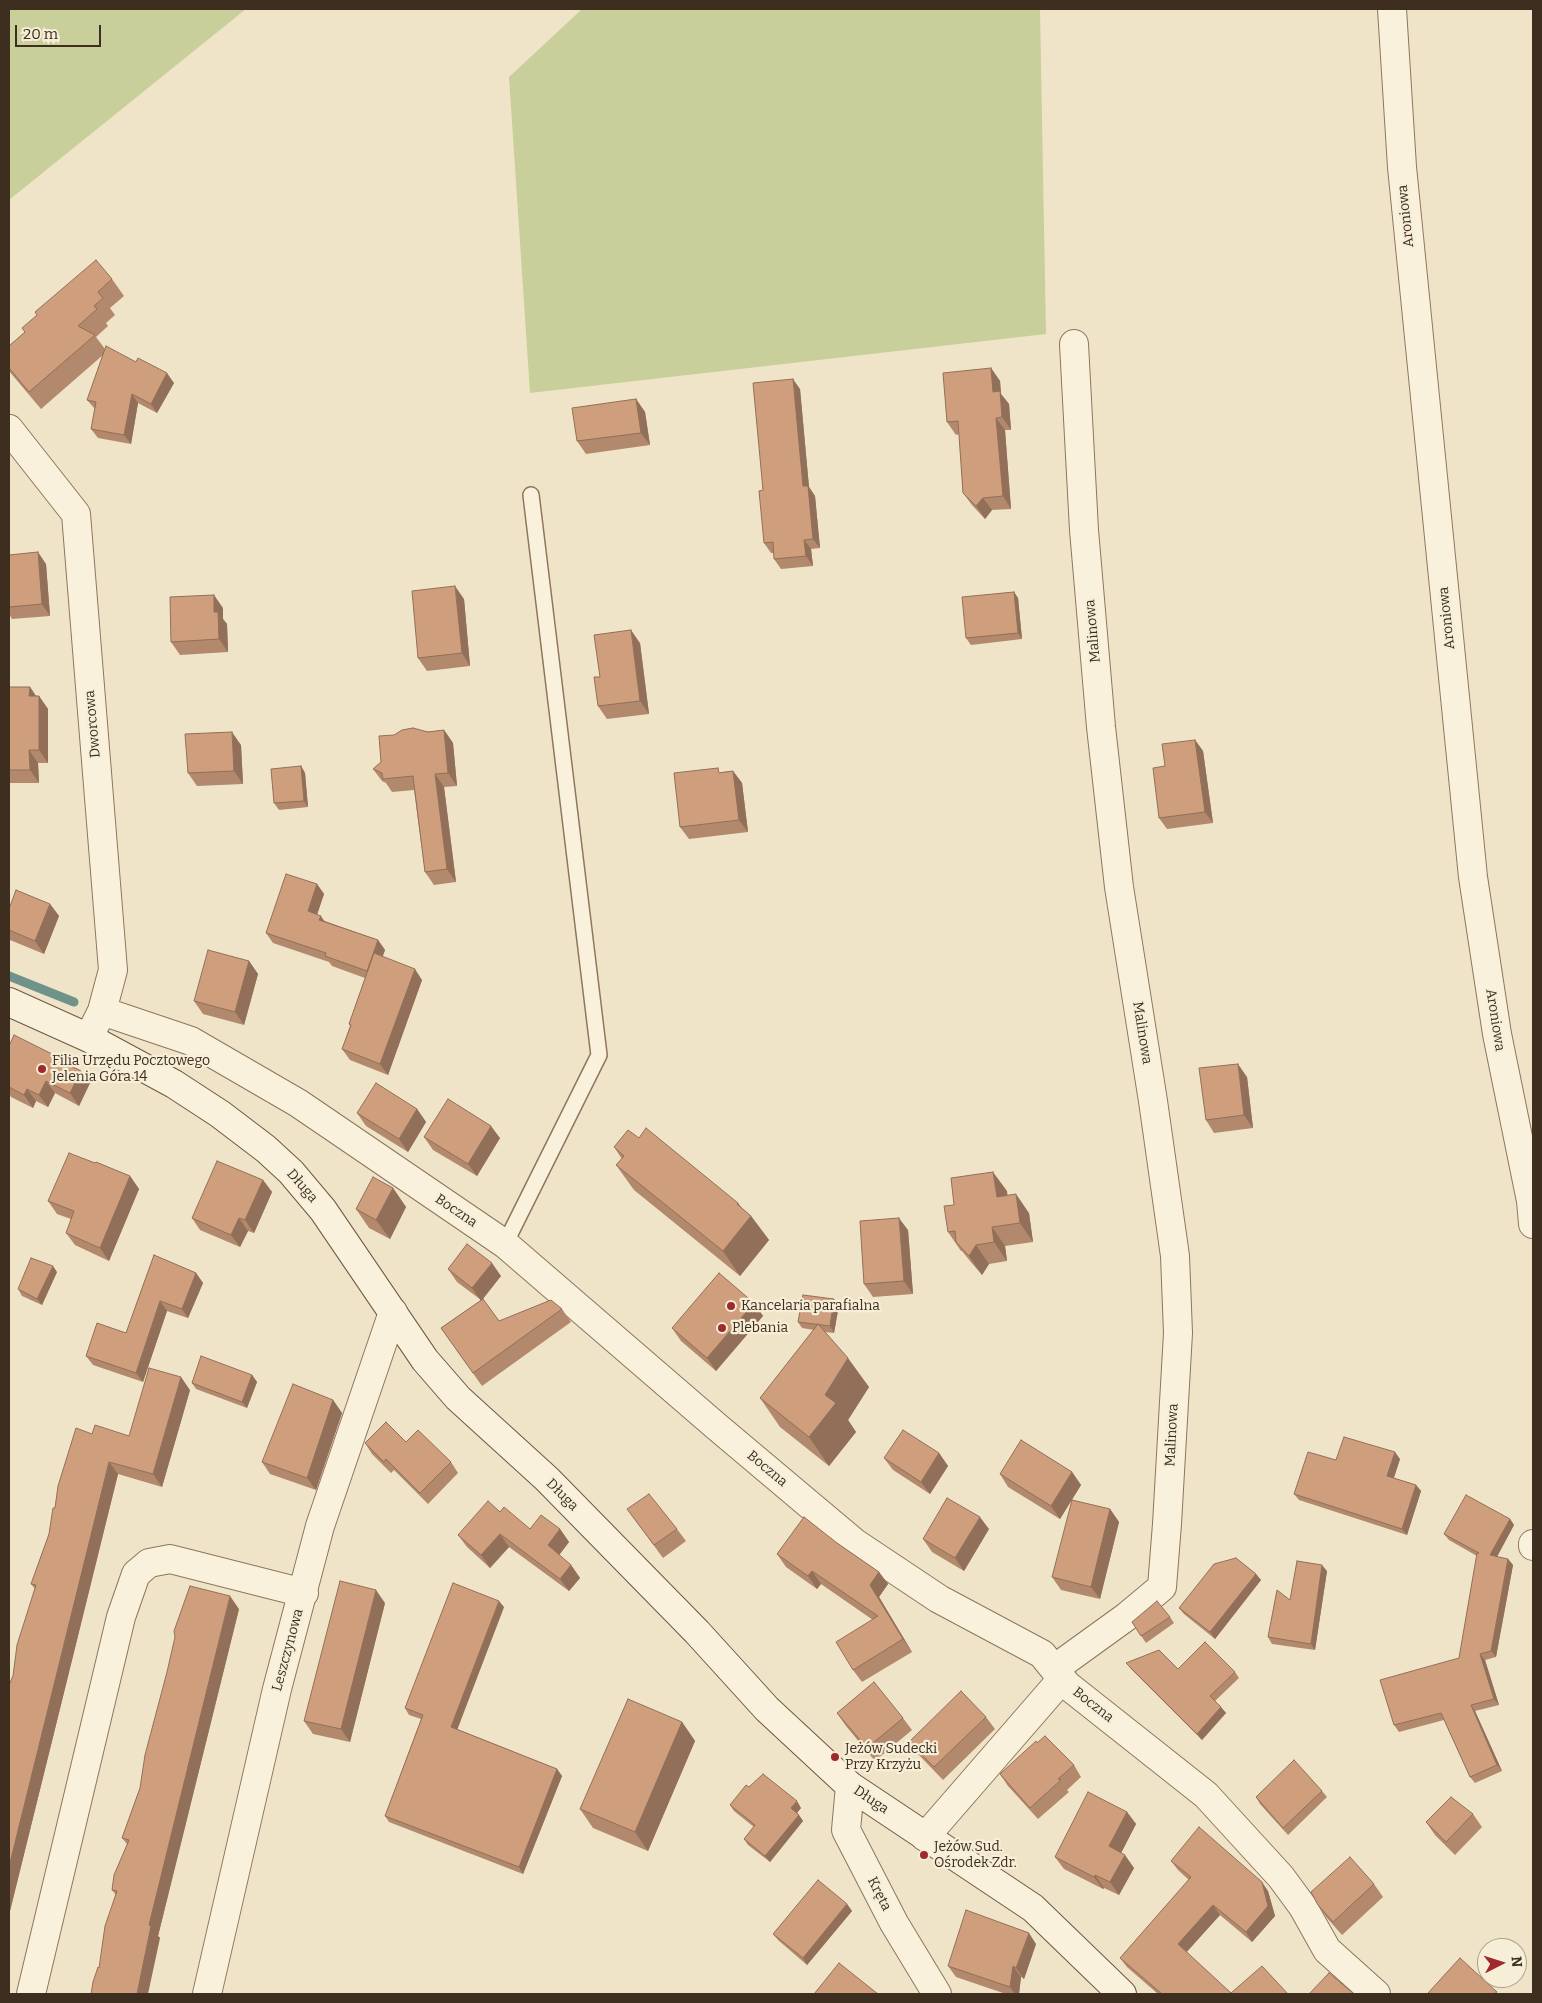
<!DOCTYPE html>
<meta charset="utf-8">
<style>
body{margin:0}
#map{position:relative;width:1542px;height:2003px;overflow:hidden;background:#f0e4c8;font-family:Bitter,serif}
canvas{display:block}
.frame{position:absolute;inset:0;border:10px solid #3d2e20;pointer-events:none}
.north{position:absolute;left:1477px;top:1938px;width:50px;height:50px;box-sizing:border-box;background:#f7eed8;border:1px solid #ada18e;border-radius:50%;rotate:85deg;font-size:14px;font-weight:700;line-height:20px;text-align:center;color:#3d2e20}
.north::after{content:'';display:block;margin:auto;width:18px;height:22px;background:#9e2a2b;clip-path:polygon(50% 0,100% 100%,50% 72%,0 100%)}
.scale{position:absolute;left:15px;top:25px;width:86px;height:22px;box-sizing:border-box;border:2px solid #3d2e20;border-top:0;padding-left:6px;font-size:15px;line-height:18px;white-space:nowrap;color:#3d2e20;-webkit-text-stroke:4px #f7eed8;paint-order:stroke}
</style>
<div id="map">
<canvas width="1542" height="2003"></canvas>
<div class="frame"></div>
<div class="north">N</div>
<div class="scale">20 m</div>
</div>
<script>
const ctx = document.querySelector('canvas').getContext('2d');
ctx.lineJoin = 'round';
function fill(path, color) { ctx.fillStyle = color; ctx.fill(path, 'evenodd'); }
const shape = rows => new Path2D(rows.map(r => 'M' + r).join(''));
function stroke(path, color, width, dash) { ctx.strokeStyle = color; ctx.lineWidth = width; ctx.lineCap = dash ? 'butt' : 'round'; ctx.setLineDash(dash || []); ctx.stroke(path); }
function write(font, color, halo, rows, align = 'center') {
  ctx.font = font + ' Bitter,serif'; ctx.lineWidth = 4.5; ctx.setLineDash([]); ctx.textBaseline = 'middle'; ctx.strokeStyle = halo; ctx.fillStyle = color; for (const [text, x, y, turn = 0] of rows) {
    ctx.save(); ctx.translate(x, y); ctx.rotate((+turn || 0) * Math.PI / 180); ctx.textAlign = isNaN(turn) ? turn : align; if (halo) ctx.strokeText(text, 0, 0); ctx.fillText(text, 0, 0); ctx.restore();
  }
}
fill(shape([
 [9,9,246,9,9,200],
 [582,9,1040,9,1046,334,530,393,509,77]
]), '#c9cf9b');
stroke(shape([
 [9,976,74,1002]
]), '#6f938a', 9);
const lane = shape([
 [505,1244,599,1055,531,495]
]);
const street = shape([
 [1392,9,1402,167,1473,877,1497,1034,1531,1201,1533,1224],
 [9,429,76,514,113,970,102,1011,94,1027],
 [102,1011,191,1041,298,1103,323,1120,505,1244,716,1426,855,1543,939,1599,1042,1654,1067,1685,1206,1795,1281,1877,1303,1907,1327,1950,1376,1994],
 [1533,1544,1533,1546],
 [1054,1669,1126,1617,1162,1587,1167,1524,1178,1333,1175,1256,1153,1101,1119,887,1101,727,1084,530,1074,344],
 [850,1786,846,1830,894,1923,937,1994],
 [925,1837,1062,1679],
 [31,1994,121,1617,136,1574,149,1563,170,1559,304,1593],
 [207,1994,277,1689,320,1526,393,1312]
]);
const secondary = shape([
 [9,1002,89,1038,174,1084,220,1114,266,1149,291,1172,323,1210,425,1360,458,1398,547,1479,697,1632,767,1709,850,1786,1033,1908,1122,1994]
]);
stroke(lane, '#8d765c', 18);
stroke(street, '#8d765c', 30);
stroke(secondary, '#6f573f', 30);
stroke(lane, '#faf1dc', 15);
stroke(street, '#faf1dc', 28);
stroke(secondary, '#faf1dc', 28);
fill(shape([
 [112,279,124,296,110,308,115,315,106,323,108,326,96,337,105,349,174,383,157,413,138,403,131,444,98,438,91,429,95,409,87,400,103,355,41,409,9,371,9,346,25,332,22,328],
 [991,368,1000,381,1001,394,1009,404,1011,430,1005,430,1011,509,992,510,985,519,972,505,963,493,959,434,956,435,947,422],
 [800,389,809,487,815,496,820,548,811,549,813,566,781,569,774,559,774,553,771,553,764,543,763,490],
 [636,399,645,412,650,445,586,454,577,441],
 [9,555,46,564,50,616,12,619,9,614],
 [1014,592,1018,598,1022,639,971,645,966,638],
 [464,599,470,666,427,671,418,658],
 [223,608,223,619,227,624,228,652,180,655,171,642],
 [640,643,649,714,607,719,598,706,600,677],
 [9,687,30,687,36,696,39,696,48,709,48,763,38,763,39,783,9,783],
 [444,730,453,743,457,786,444,787,456,882,434,885,425,872,414,790,392,792,386,783,382,781,373,769,381,762,394,735],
 [1195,740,1203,751,1213,823,1167,829,1159,818,1165,766],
 [241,745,243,784,197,786,188,773],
 [301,766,305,773,308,807,279,810,274,803],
 [733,771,742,783,748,832,689,839,680,827,721,772],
 [317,884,324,894,317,914,325,921,378,940,385,950,382,957,422,980,388,1075,350,1060,342,1049,350,1026,349,1024,365,978,332,966,329,962,273,943,266,933],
 [50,904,59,916,44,954,10,940,9,938,9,909],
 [249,961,258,974,244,1025,203,1014,194,1001],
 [9,1046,60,1060,81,1071,90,1083,79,1106,55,1093,48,1107,36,1101,33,1108,11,1097,9,1093],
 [1247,1077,1253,1128,1214,1133,1206,1120],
 [417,1109,426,1122,408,1152,366,1126,357,1113],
 [424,1137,500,1138,477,1176,433,1150],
 [639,1138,738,1203,741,1208,751,1216,769,1240,740,1276,634,1190,616,1165,622,1159,614,1147],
 [95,1163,130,1176,139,1189,109,1261,75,1245,66,1233,71,1219,57,1214,48,1201],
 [263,1180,272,1192,254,1233,248,1231,240,1247,200,1230,192,1218],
 [393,1188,406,1207,390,1239,369,1228,356,1209],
 [1007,1191,1007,1196,1029,1213,1033,1242,1005,1246,1007,1261,989,1264,982,1275,970,1261,962,1251,961,1251,948,1232,954,1205],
 [908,1230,913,1294,873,1297,864,1284],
 [154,1255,196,1273,203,1283,188,1318,167,1311,143,1382,93,1365,86,1356,126,1333],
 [448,1269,501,1276,483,1299,499,1321,562,1309,571,1322,482,1386,441,1328,481,1300,457,1282],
 [57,1272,42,1305,22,1296,18,1289],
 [754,1303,763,1316,716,1371,681,1341,672,1328],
 [839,1305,834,1333,825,1332,869,1387,848,1420,856,1432,829,1466,780,1427,760,1398,814,1330,802,1328,798,1322],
 [252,1375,257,1382,247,1408,196,1389,192,1383],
 [190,1390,162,1487,118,1474,9,1915,9,1685,13,1676,35,1589,31,1584,49,1534,55,1508,92,1434,129,1436],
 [333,1400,342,1413,316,1490,270,1474,262,1462],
 [406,1442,451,1462,458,1473,428,1504,394,1470,391,1473,372,1454,365,1443],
 [939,1453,948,1466,930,1494,893,1470,884,1458],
 [1400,1459,1394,1478,1416,1485,1421,1491,1407,1535,1299,1500,1294,1494,1336,1460],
 [1072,1472,1081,1485,1060,1519,1008,1487,1000,1474],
 [627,1509,677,1529,686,1541,663,1558],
 [1110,1509,1119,1522,1100,1599,1061,1590,1052,1577],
 [500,1512,530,1529,560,1529,569,1542,559,1555,571,1565,580,1578,569,1591,509,1547,490,1568,467,1547,458,1535],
 [1510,1519,1514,1525,1497,1557,1508,1559,1513,1565,1496,1657,1485,1660,1499,1705,1475,1711,1502,1771,1475,1783,1470,1777,1444,1720,1399,1732,1394,1725,1459,1658,1477,1556,1449,1540,1444,1534],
 [989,1529,964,1571,932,1552,923,1539],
 [837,1543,879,1572,888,1584,879,1597,912,1652,862,1682,853,1670,873,1620,821,1584,817,1589,786,1567,777,1554],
 [1327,1571,1315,1650,1272,1644,1268,1637,1290,1600],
 [1256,1574,1261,1580,1215,1639,1184,1614,1179,1608],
 [385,1603,350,1742,313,1734,304,1721],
 [504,1607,457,1729,557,1769,562,1776,523,1874,389,1822,385,1816,421,1719,409,1715,405,1708],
 [239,1609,158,1936,160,1938,99,1968,116,1895,112,1890,127,1844,122,1838,140,1788],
 [1170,1617,1174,1623,1146,1643,1132,1622],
 [1126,1663,1178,1669,1235,1672,1239,1678,1215,1701,1226,1713,1202,1740,1131,1669],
 [837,1713,903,1718,912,1730,875,1761,846,1726],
 [986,1717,995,1729,943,1780,918,1754,909,1742],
 [682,1722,695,1741,648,1851,593,1828,580,1809],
 [1037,1743,1074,1765,1081,1777,1067,1790,1069,1792,1038,1819,1008,1786,1000,1774],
 [749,1787,801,1808,797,1813,803,1821,770,1862,748,1845,744,1839,754,1827,734,1811,730,1805],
 [1322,1791,1327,1797,1288,1835,1260,1804,1256,1797],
 [1127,1812,1136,1824,1121,1853,1134,1868,1119,1895,1104,1888,1103,1889,1064,1869,1055,1857],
 [1473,1814,1482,1827,1455,1855,1435,1835,1426,1822],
 [1171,1861,1268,1891,1275,1916,1252,1942,1220,1915,1186,1952,1231,1993,1288,1994,1158,1994,1127,1967,1120,1958,1189,1880,1178,1870],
 [1374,1884,1383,1897,1342,1935,1327,1918,1318,1905],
 [847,1904,852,1911,807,1965,778,1940,773,1934],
 [1036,1944,1024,1979,1021,1977,1019,1994,1006,1994,956,1977,948,1966]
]), '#b2896c');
fill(shape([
 [991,368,1000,381,1001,394,1009,404,1011,430,1002,417,993,392],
 [167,373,174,383,157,413,151,404],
 [793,379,800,389,809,487,815,496,820,548,813,539,803,486],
 [132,394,138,403,131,444,124,435],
 [636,399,645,412,650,445,641,433],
 [996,418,1005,430,1011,509,1003,496],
 [983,498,992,510,985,519,976,506],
 [804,540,811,549,813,566,806,556],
 [38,552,46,564,50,616,42,604],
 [455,586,464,599,470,666,462,653],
 [1014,592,1018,598,1022,639,1018,633],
 [214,595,223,608,223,619,227,624,228,652,219,639,214,612],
 [631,630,640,643,649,714,640,701],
 [30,687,38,699,29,696],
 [39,696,48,709,48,763,39,750],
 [444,730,453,743,457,786,448,773],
 [232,732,241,745,243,784,234,771],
 [1195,740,1203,751,1213,823,1205,812],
 [29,750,38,763,39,783,30,770],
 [301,766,305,773,308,807,304,801],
 [733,771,742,783,748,832,739,820],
 [435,774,444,787,456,882,447,869],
 [317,884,324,894,315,921,308,911],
 [50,904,59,916,44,954,35,941],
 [321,916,327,926,319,920],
 [378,940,385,950,374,981,367,971],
 [249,961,258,974,244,1025,235,1012],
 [415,969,422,980,388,1075,380,1064],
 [1238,1064,1247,1077,1253,1128,1244,1115],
 [81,1071,90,1083,79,1106,70,1093],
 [46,1081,55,1093,48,1107,39,1095],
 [27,1089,36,1101,33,1108,24,1095],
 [417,1109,426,1122,408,1152,399,1139],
 [491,1126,500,1138,477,1176,468,1164],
 [993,1172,1007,1191,1010,1216,997,1197],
 [130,1176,139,1189,109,1261,100,1248],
 [263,1180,272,1192,254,1233,245,1220],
 [393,1188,406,1207,390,1239,376,1220],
 [1016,1194,1029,1213,1033,1242,1020,1223],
 [738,1203,749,1218,751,1216,769,1240,740,1276,723,1251],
 [239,1218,248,1231,240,1247,231,1235],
 [899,1218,908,1230,913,1294,904,1281],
 [992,1227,1005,1246,1007,1261,994,1242],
 [976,1245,989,1264,982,1275,969,1256],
 [492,1263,501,1276,481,1301,472,1288],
 [53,1266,57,1272,42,1305,37,1299],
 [196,1273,203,1283,188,1318,182,1309],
 [834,1299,839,1305,834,1333,830,1326],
 [160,1301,167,1311,143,1382,136,1373],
 [754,1303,763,1316,716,1371,707,1358],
 [848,1358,869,1387,848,1420,856,1432,829,1466,809,1437,825,1395],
 [252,1375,257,1382,247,1408,242,1402],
 [181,1377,190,1390,162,1487,153,1474],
 [333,1400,342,1413,316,1490,307,1478],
 [1395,1452,1400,1459,1392,1483,1387,1476],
 [939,1453,948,1466,930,1494,921,1482],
 [109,1462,118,1474,9,1915,9,1867],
 [1072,1472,1081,1485,1060,1519,1051,1506],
 [1416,1485,1421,1491,1407,1535,1402,1529],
 [1110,1509,1119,1522,1100,1599,1091,1587],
 [980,1517,989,1529,964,1571,955,1558],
 [1510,1519,1514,1525,1494,1562,1490,1555],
 [560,1529,569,1542,557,1558,548,1545],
 [500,1534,509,1547,490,1568,481,1555],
 [1508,1559,1513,1565,1496,1657,1491,1651],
 [571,1565,580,1578,569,1591,560,1579],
 [1322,1565,1327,1571,1315,1650,1311,1644],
 [812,1571,821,1584,817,1589,808,1576],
 [879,1572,888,1584,879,1597,912,1652,903,1639,870,1585],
 [1256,1574,1261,1580,1215,1639,1210,1632],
 [376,1590,385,1603,350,1742,341,1729],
 [230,1596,239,1609,158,1936,160,1938,148,1994,137,1994,149,1925],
 [499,1601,504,1607,456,1733,451,1727],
 [1480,1654,1485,1660,1499,1705,1494,1699],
 [1471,1705,1475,1711,1502,1771,1497,1765],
 [1221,1707,1226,1713,1202,1740,1197,1734],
 [682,1722,695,1741,648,1851,635,1832],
 [557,1769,562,1776,523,1874,519,1867],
 [797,1801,801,1808,795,1815,791,1808],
 [1127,1812,1136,1824,1118,1859,1109,1846],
 [799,1815,803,1821,770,1862,765,1856],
 [1125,1855,1134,1868,1119,1895,1110,1882],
 [1095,1875,1104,1888,1103,1889,1094,1877],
 [1262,1882,1268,1891,1275,1916,1252,1942,1246,1932],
 [847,1904,852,1911,807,1965,803,1958],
 [1213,1905,1220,1915,1185,1954,1178,1944],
 [1029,1933,1036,1944,1024,1979,1016,1968],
 [1013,1966,1021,1977,1019,1994,1015,1994,1010,1987]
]), '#916f58');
const building = shape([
 [96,260,112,279,98,292,103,298,94,306,97,309,78,326,95,335,29,392,9,368,9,346,25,332,22,328,37,315,35,312,96,260],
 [106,346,136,362,138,358,167,373,151,404,132,394,124,435,91,429,96,402,87,400,106,346],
 [991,368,993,392,1000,391,1002,417,996,418,1003,496,983,498,976,506,963,493,958,421,947,422,943,373,991,368],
 [793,379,803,486,808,486,813,539,804,540,806,556,774,559,773,542,764,543,759,491,763,490,753,383,793,379],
 [636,399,641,433,577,441,572,408,636,399],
 [38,552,42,604,9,607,9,555,38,552],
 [455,586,462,653,418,658,412,591,455,586],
 [1014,592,1018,633,966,638,962,597,1014,592],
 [214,595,214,612,218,612,219,639,171,642,170,597,214,595],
 [631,630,640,701,598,706,594,677,600,677,594,635,631,630],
 [9,687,30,687,29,696,39,696,39,750,29,750,30,770,9,770,9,687],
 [413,728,428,732,444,730,448,773,435,774,447,869,425,872,413,776,383,779,382,773,373,769,381,762,379,736,394,735,402,730,413,728],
 [232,732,234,771,188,773,185,734,232,732],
 [1195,740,1205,812,1159,818,1153,768,1165,766,1162,744,1195,740],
 [301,766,304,801,274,803,271,769,301,766],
 [718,768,719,773,733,771,739,820,680,827,674,773,718,768],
 [286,874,317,884,308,911,321,916,319,920,378,940,367,971,325,956,326,953,266,933,286,874],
 [16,890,50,904,35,941,9,930,9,909,16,890],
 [208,950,249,961,235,1012,194,1001,208,950],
 [374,953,415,969,380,1064,342,1049,351,1025,349,1024,374,953],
 [14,1035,58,1057,57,1059,81,1071,70,1093,46,1081,39,1095,27,1089,24,1095,9,1087,9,1046,14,1035],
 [1238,1064,1244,1115,1206,1120,1199,1068,1238,1064],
 [376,1083,417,1109,399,1139,357,1113,376,1083],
 [448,1099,491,1126,468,1164,424,1137,448,1099],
 [646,1128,738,1203,737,1204,751,1216,723,1251,616,1165,624,1156,614,1147,628,1130,639,1138,646,1128],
 [69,1153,95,1163,96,1162,130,1176,100,1248,66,1233,74,1211,48,1201,69,1153],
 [217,1161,263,1180,245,1220,239,1218,231,1235,192,1218,217,1161],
 [993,1172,997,1197,1016,1194,1020,1223,992,1227,994,1242,976,1245,969,1256,956,1242,955,1231,948,1232,944,1206,954,1205,951,1178,993,1172],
 [373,1177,393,1188,376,1220,356,1209,373,1177],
 [899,1218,904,1281,864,1284,860,1221,899,1218],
 [467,1244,492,1263,472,1288,448,1269,467,1244],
 [154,1255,196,1273,182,1309,160,1301,136,1373,86,1356,97,1323,126,1333,154,1255],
 [31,1258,53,1266,37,1299,18,1289,31,1258],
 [719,1273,754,1303,707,1358,672,1328,719,1273],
 [803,1295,834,1299,830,1326,798,1322,803,1295],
 [483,1299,499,1321,551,1300,562,1309,473,1373,441,1328,483,1299],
 [818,1324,848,1358,825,1395,836,1403,809,1437,760,1398,818,1324],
 [201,1356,252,1375,242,1402,192,1383,201,1356],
 [149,1368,181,1377,153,1474,109,1462,9,1867,9,1685,13,1676,17,1645,36,1585,31,1584,49,1534,53,1508,55,1508,58,1486,76,1428,92,1434,95,1425,129,1436,149,1368],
 [293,1384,333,1400,307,1478,262,1462,293,1384],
 [386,1422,406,1442,418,1430,451,1462,420,1493,386,1459,384,1462,365,1443,386,1422],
 [903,1430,939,1453,921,1482,884,1458,903,1430],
 [1344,1437,1395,1452,1387,1476,1416,1485,1402,1529,1294,1494,1308,1452,1336,1460,1344,1437],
 [1021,1440,1072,1472,1051,1506,1000,1474,1021,1440],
 [649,1494,677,1529,654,1545,627,1509,649,1494],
 [1466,1495,1510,1519,1490,1555,1508,1559,1491,1651,1480,1654,1494,1699,1471,1705,1497,1765,1470,1777,1441,1713,1394,1725,1380,1680,1459,1658,1477,1553,1479,1553,1444,1534,1466,1495],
 [947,1498,980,1517,955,1558,923,1539,947,1498],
 [1072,1500,1110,1509,1091,1587,1052,1577,1072,1500],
 [488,1501,500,1512,504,1507,530,1529,541,1515,560,1529,548,1545,571,1565,560,1579,500,1534,481,1555,458,1535,488,1501],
 [804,1517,837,1543,879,1572,870,1585,903,1639,853,1670,836,1642,878,1616,812,1571,808,1576,777,1554,804,1517],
 [1236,1558,1256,1574,1210,1632,1179,1608,1214,1564,1236,1558],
 [1297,1561,1322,1565,1311,1644,1268,1637,1277,1590,1290,1600,1297,1561],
 [340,1581,376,1590,341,1729,304,1721,340,1581],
 [453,1583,499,1601,451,1727,557,1769,519,1867,385,1816,423,1715,405,1708,453,1583],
 [190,1586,230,1596,149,1925,151,1926,137,1994,91,1994,93,1982,98,1967,99,1968,105,1926,117,1891,112,1890,114,1875,129,1840,122,1838,140,1788,145,1755,167,1672,175,1637,174,1631,190,1586],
 [1157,1601,1170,1617,1141,1636,1132,1622,1157,1601],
 [1205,1642,1235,1672,1210,1696,1221,1707,1197,1734,1126,1663,1159,1650,1178,1669,1205,1642],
 [874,1682,903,1718,867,1748,837,1713,874,1682],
 [961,1691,986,1717,934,1767,909,1742,961,1691],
 [628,1699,682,1722,635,1832,580,1809,628,1699],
 [1045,1736,1074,1765,1058,1779,1061,1780,1030,1808,1000,1774,1036,1741,1037,1743,1045,1736],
 [1294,1760,1322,1791,1283,1828,1256,1797,1294,1760],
 [763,1774,797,1801,791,1808,799,1815,765,1856,744,1839,755,1825,730,1805,746,1785,749,1787,763,1774],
 [1088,1792,1127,1812,1109,1846,1125,1855,1110,1882,1095,1875,1094,1877,1055,1857,1088,1792],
 [1451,1797,1473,1814,1446,1842,1426,1822,1451,1797],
 [1199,1827,1262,1882,1268,1906,1246,1932,1213,1905,1178,1944,1231,1993,1262,1966,1288,1994,1162,1994,1120,1958,1191,1877,1171,1861,1199,1827],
 [1350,1857,1374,1884,1333,1922,1318,1905,1311,1892,1350,1857],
 [818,1880,847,1904,803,1958,773,1934,818,1880],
 [966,1910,1029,1933,1016,1968,1013,1966,1010,1987,948,1966,966,1910],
 [1460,1958,1497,1992,1494,1994,1429,1994,1428,1993,1460,1958],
 [839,1963,878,1994,814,1994,839,1963],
 [1329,1973,1354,1994,1309,1994,1329,1973]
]);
fill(building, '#cf9f7d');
stroke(building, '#916f58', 1);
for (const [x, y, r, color] of [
 [42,1069,5,"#9e2a2b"],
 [731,1306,5,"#9e2a2b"],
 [722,1328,5,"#9e2a2b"],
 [835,1757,5,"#9e2a2b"],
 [924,1855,5,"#9e2a2b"]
]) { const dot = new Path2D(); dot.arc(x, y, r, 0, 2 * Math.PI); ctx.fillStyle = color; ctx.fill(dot); stroke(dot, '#f7eed8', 2); }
write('14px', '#3d2e20', '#f7eed8', [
 ["Aroniowa",1406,216,-96],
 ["Aroniowa",1447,618,-96],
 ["Malinowa",1093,631,-95],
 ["Dworcowa",93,724,-95],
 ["Aroniowa",1495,1020,81],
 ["Malinowa",1142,1033,81],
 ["Długa",302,1186,49],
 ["Boczna",456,1211,34],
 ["Malinowa",1172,1435,-87],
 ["Boczna",767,1469,40],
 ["Długa",562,1495,45],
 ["Leszczynowa",288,1650,-75],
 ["Boczna",1093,1705,38],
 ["Długa",871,1800,34],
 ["Kręta",879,1894,63]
]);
write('14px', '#3d2e20', '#f7eed8', [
 ["Filia Urzędu Pocztowego",52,1061],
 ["Jelenia Góra 14",52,1077],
 ["Kancelaria parafialna",741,1306],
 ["Plebania",732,1328],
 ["Jeżów Sudecki",845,1749],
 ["Przy Krzyżu",845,1765],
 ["Jeżów Sud.",934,1847],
 ["Ośrodek Zdr.",934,1863]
], 'left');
</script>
